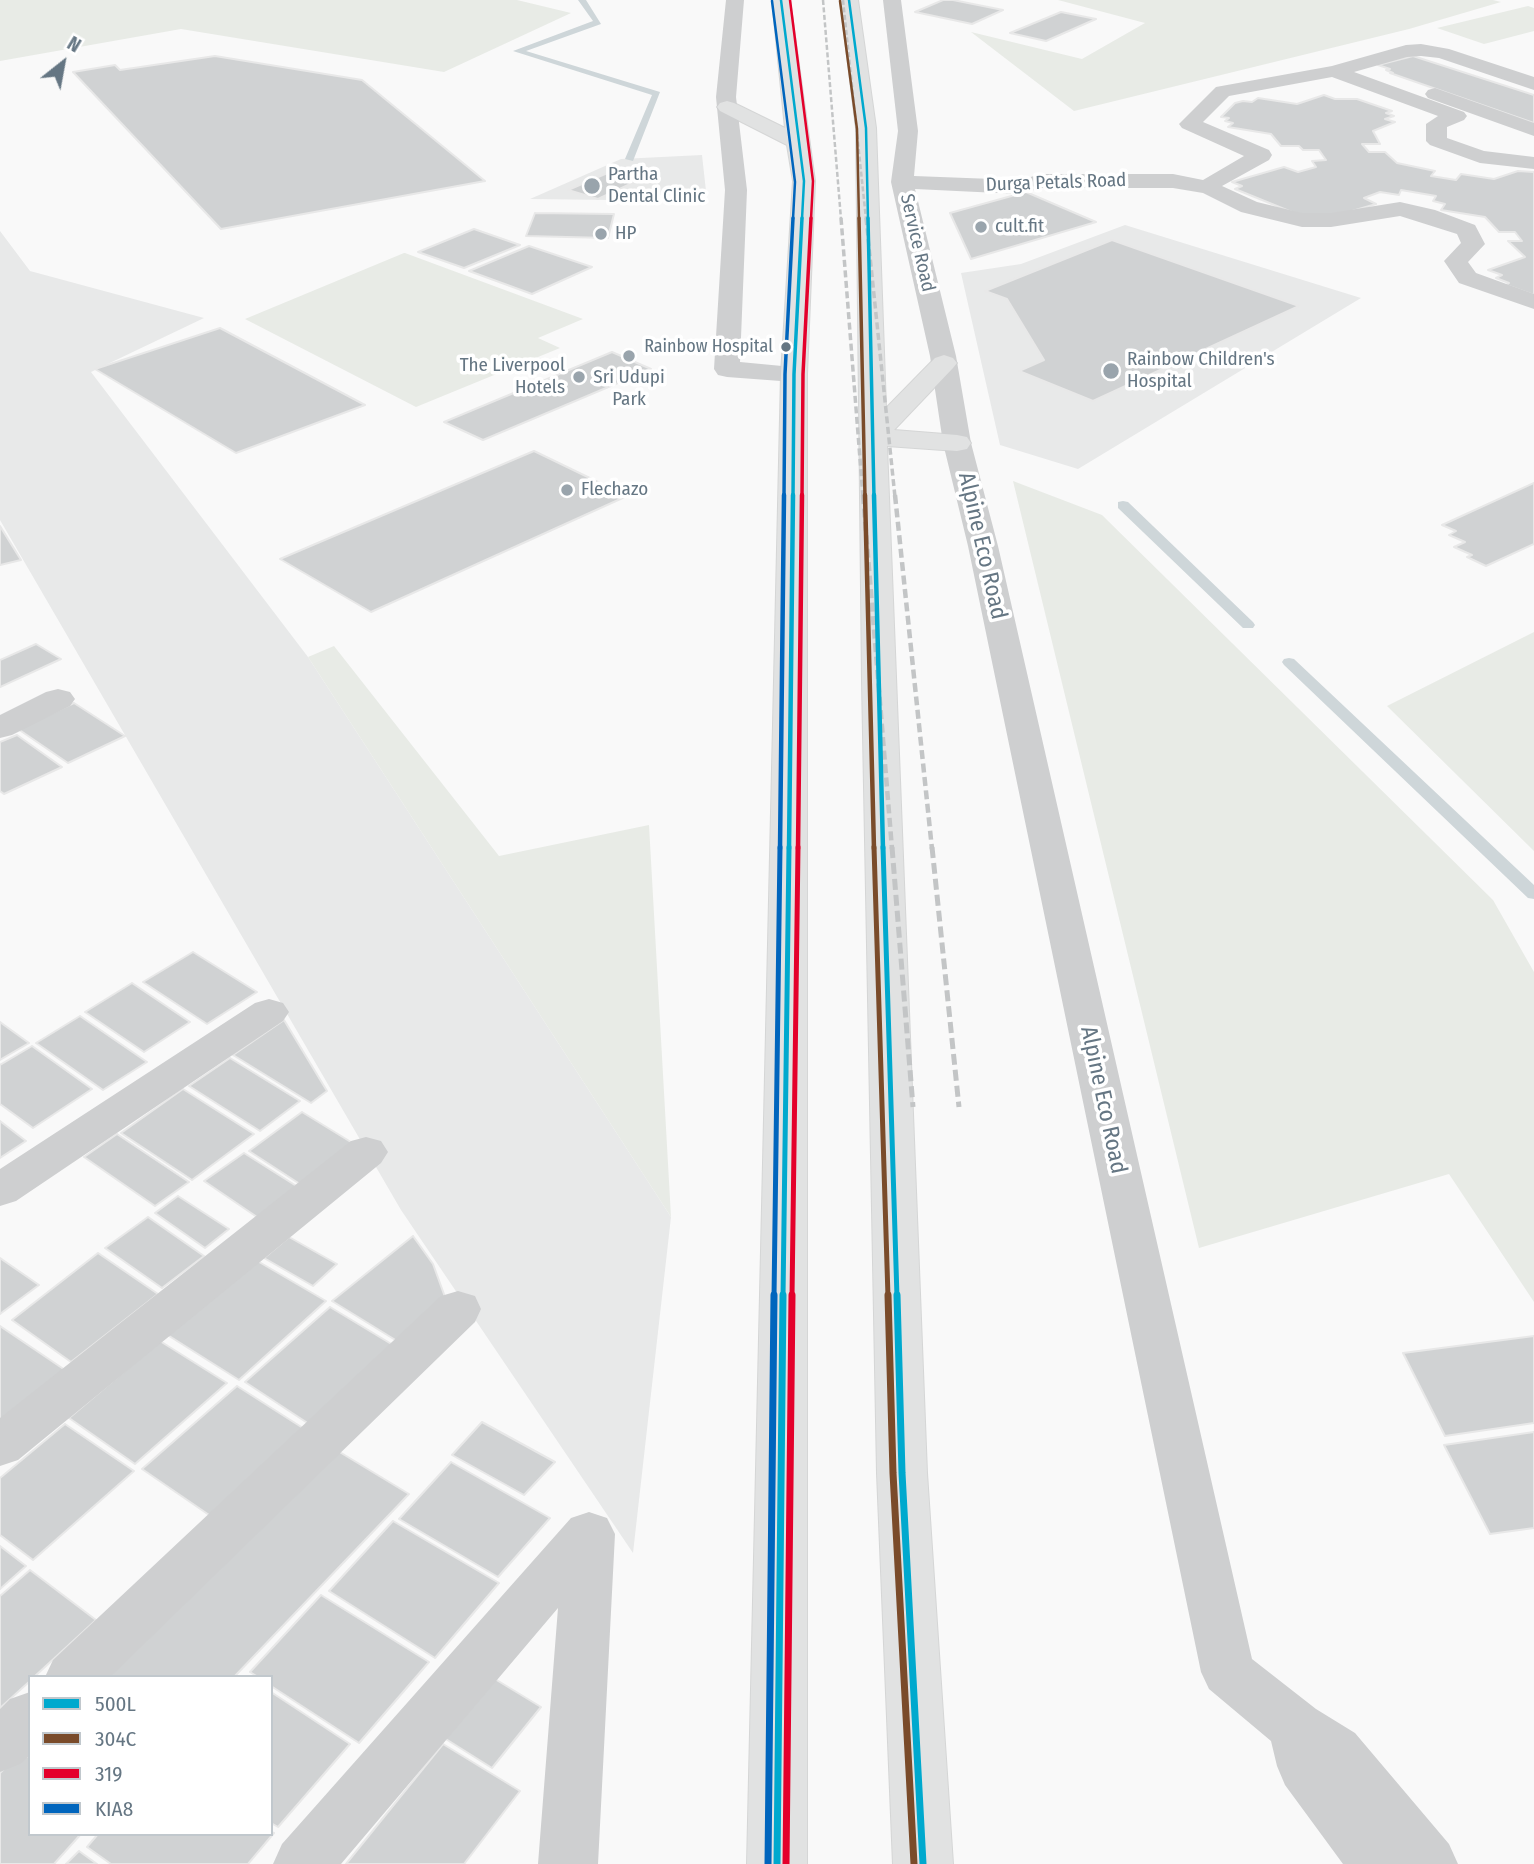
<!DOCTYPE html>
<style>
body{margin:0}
#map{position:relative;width:1534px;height:1864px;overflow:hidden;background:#f9f9f9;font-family:"Fira Sans Condensed",sans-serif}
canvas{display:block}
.legend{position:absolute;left:28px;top:1675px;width:245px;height:161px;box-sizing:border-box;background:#fff;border:2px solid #c1c8cd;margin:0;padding:9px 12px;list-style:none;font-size:21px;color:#657683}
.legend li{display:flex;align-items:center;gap:14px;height:35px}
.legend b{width:35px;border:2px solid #c1c8cd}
.north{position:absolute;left:28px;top:28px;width:70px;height:70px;-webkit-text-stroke:5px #fff;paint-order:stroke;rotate:31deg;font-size:19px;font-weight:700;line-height:28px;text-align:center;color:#657683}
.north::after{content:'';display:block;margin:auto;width:24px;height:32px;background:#657683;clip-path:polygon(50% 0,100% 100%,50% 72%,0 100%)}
</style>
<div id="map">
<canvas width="1534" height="1864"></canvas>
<ul class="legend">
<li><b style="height:9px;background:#00a9ce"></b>500L</li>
<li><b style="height:9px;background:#7a4b2a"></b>304C</li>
<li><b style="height:9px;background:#e4002b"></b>319</li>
<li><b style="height:9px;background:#0065bd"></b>KIA8</li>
</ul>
<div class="north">N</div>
</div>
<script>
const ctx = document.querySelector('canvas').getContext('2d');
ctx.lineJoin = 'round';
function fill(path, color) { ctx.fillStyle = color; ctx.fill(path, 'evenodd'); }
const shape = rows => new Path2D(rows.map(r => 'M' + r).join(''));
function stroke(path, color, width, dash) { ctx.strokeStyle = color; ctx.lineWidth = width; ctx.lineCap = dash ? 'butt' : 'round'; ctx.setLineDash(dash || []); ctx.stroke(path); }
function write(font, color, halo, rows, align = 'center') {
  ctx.font = font + ' "Fira Sans Condensed",sans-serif'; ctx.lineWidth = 7; ctx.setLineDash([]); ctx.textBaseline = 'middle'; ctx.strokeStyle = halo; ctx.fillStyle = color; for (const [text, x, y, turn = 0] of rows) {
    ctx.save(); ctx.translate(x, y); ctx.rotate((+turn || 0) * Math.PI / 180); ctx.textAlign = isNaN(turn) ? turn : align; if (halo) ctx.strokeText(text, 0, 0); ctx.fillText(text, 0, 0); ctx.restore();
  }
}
fill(shape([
 [702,155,706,191,610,200,530,199,621,159],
 [1125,225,1361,298,1078,469,1000,445,961,273,1021,264],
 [0,231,30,271,204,318,91,372,308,657,671,1217,633,1553,401,1210,0,520]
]), '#e8e9e9');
fill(shape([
 [0,0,517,0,571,13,444,72,181,29,0,61],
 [1058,0,1493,0,1501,2,1409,29,1074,111,971,32,1082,59,1145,23],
 [1528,6,1534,8,1534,31,1484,44,1437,28],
 [404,253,405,253,583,319,538,338,560,348,416,407,245,319],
 [1013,481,1102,515,1493,900,1534,972,1534,1302,1449,1174,1199,1248],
 [1534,632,1534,851,1387,706],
 [334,646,499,856,649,825,671,1217,308,657]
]), '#e8ebe6');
fill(shape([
 [578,0,586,0,601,24,526,51,660,92,633,161,625,159,652,95,513,51,593,21,578,0],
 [1123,501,1128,502,1253,622,1255,625,1253,628,1243,628,1118,508,1118,502,1123,501],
 [1289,658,1294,659,1534,885,1534,899,1528,898,1284,665,1282,662,1284,659,1289,658]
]), '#ced6d9');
const building = shape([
 [943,0,953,0,1003,10,972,24,915,12,943,0],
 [1061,12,1096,19,1046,41,1010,33,1061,12],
 [215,56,362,80,485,181,221,229,73,72,115,65,120,70,215,56],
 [1413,56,1534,95,1534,123,1390,73,1393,73,1386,70,1390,69,1378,65,1413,56],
 [1324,95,1335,99,1357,99,1392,111,1386,113,1394,116,1385,119,1395,122,1373,131,1380,144,1362,144,1369,152,1385,152,1397,163,1435,171,1431,176,1456,180,1461,174,1494,179,1518,171,1534,172,1534,295,1506,285,1509,283,1496,278,1502,275,1488,270,1525,257,1508,241,1522,241,1515,232,1499,232,1485,217,1441,210,1445,204,1433,201,1436,196,1401,190,1399,195,1380,192,1364,198,1376,204,1325,219,1304,217,1235,189,1242,186,1232,182,1284,167,1298,172,1316,167,1312,161,1326,160,1319,150,1303,150,1299,146,1281,146,1271,134,1228,127,1233,123,1225,121,1229,118,1221,117,1235,103,1243,101,1252,102,1258,98,1297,104,1324,95],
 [612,171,641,179,598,199,568,190,612,171],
 [1026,192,1096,222,971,259,950,213,1026,192],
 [535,213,614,214,608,238,526,236,535,213],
 [474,229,520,245,464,268,418,252,474,229],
 [1112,240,1299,306,1093,401,1019,371,1044,360,1007,299,985,291,1112,240],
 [529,246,592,267,532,294,469,271,529,246],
 [220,328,365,405,236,453,95,369,220,328],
 [612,352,651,369,483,440,444,422,612,352],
 [534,451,627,496,371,612,280,559,534,451],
 [1534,483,1534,544,1486,566,1467,557,1472,555,1454,547,1465,542,1449,535,1456,531,1442,525,1534,483],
 [0,526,21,560,0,565,0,526],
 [36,644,61,659,0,687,0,660,36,644],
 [74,703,125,736,68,763,18,729,74,703],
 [17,735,62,767,4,794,0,791,0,742,17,735],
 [193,952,257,992,207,1024,143,982,193,952],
 [132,983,190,1022,144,1052,85,1012,132,983],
 [80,1016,147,1062,103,1090,36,1043,80,1016],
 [284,1020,327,1091,311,1103,233,1055,284,1020],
 [0,1022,29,1043,0,1060,0,1022],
 [32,1046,92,1089,33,1128,0,1104,0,1065,32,1046],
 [230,1058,300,1101,260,1131,189,1086,230,1058],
 [183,1089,254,1134,192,1180,121,1133,183,1089],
 [302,1112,359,1147,306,1188,249,1151,302,1112],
 [0,1121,26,1141,0,1158,0,1121],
 [117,1134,189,1182,155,1206,84,1157,117,1134],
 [244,1153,298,1187,257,1217,204,1181,244,1153],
 [178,1196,229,1229,205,1248,155,1213,178,1196],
 [148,1217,204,1256,162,1288,105,1248,148,1217],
 [413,1236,433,1264,445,1297,397,1341,332,1301,413,1236],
 [289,1237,337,1264,313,1286,264,1258,289,1237],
 [98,1253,158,1294,71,1362,12,1320,98,1253],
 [0,1258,39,1285,0,1314,0,1258],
 [254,1259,326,1301,239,1380,166,1334,254,1259],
 [330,1307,393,1345,309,1424,245,1382,330,1307],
 [0,1326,65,1370,0,1424,0,1326],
 [1534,1336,1534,1423,1445,1436,1403,1353,1534,1336],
 [160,1341,227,1383,135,1464,69,1418,160,1341],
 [237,1386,306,1430,212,1517,142,1469,237,1386],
 [482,1422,555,1462,524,1495,452,1455,482,1422],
 [65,1424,134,1471,33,1560,0,1535,0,1478,65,1424],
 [1534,1432,1534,1528,1490,1534,1444,1445,1534,1432],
 [333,1448,409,1494,234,1677,101,1677,333,1448],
 [451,1462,550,1518,498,1577,399,1519,451,1462],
 [393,1521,499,1583,435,1658,329,1591,393,1521],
 [0,1546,26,1566,0,1589,0,1546],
 [30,1570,96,1620,34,1677,30,1677,30,1681,0,1708,0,1596,30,1570],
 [321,1595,429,1662,359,1743,271,1686,271,1677,258,1677,250,1672,321,1595],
 [490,1676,541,1707,492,1768,441,1736,490,1676],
 [271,1692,350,1744,278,1827,271,1823,271,1692],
 [443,1744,520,1791,464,1864,346,1864,443,1744],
 [21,1752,30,1758,30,1834,81,1834,54,1864,0,1864,0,1773,21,1752],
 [271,1832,274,1833,248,1864,111,1864,87,1847,98,1834,271,1834,271,1832],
 [79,1851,97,1864,66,1864,79,1851]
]);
fill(building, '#d0d2d3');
stroke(building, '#e8e8e8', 2);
const highway = shape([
 [772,0,790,0,815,181,807,374,807,1864,747,1864,781,374,793,181,787,145,720,111,717,107,720,103,727,101,734,103,785,128,772,0],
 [840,0,858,0,876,128,886,408,935,358,944,355,953,358,957,363,953,368,894,430,957,435,967,437,971,443,967,449,957,451,887,446,927,1473,953,1864,893,1864,877,1473,862,681,856,128,840,0]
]);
stroke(highway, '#d5d6d6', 2);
fill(shape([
 [726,0,744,0,736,97,747,190,740,362,803,368,807,374,803,380,794,382,727,377,718,375,714,369,725,190,716,97,726,0],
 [883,0,901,0,918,131,914,176,1019,180,1042,174,1173,174,1203,180,1244,156,1182,128,1179,124,1216,87,1332,66,1406,45,1421,44,1449,49,1534,77,1534,90,1439,58,1421,56,1407,57,1354,72,1464,112,1467,116,1464,120,1447,127,1447,138,1484,151,1534,157,1534,169,1480,163,1430,145,1426,141,1426,124,1438,116,1332,77,1229,96,1203,122,1269,150,1272,155,1269,160,1222,186,1257,202,1302,213,1331,213,1400,202,1435,210,1475,225,1485,244,1468,262,1476,273,1534,294,1534,309,1459,283,1444,261,1461,243,1457,234,1400,216,1331,227,1302,227,1241,212,1203,193,1173,188,1042,188,1019,194,915,189,956,356,971,443,998,546,1252,1659,1316,1709,1355,1733,1449,1844,1458,1864,1343,1864,1285,1785,1277,1766,1271,1741,1209,1689,1201,1672,968,546,943,443,930,356,891,182,898,131,883,0],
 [1435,88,1534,123,1534,136,1428,98,1425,94,1428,90,1435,88],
 [58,689,70,692,75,699,70,706,12,735,0,738,0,715,46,692,58,689],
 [269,999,283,1003,289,1012,283,1021,16,1201,0,1206,0,1169,255,1003,269,999],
 [366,1137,381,1141,388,1152,381,1163,18,1460,0,1466,0,1418,351,1141,366,1137],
 [458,1291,475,1296,481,1309,475,1322,110,1677,45,1677,53,1660,441,1296,458,1291],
 [589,1512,607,1518,615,1534,598,1864,538,1864,558,1608,341,1864,273,1864,282,1844,571,1518,589,1512],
 [30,1692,30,1755,20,1764,0,1772,0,1709,10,1699,30,1692]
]), '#cecfd0');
fill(highway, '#e1e2e2');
stroke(shape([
 [823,0,841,219],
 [843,0,866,219]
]), '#c3c5c6', 2.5, [5, 2.5]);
stroke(shape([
 [841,218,863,497],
 [866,218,895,497]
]), '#c3c5c6', 3.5, [7, 3.5]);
stroke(shape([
 [863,495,892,849],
 [895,495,932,849]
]), '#c3c5c6', 4.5, [9, 4.5]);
stroke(shape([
 [892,847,913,1107],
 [932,847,959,1107]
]), '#c3c5c6', 5, [11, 5]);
stroke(shape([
 [781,0,804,181,802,219],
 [849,0,866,128,868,219]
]), '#00a9ce', 2.5);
stroke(shape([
 [868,218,874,497],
 [793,497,794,374,802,218]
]), '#00a9ce', 3.5);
stroke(shape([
 [874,495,883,849],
 [789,849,793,495]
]), '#00a9ce', 4.5);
stroke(shape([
 [883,847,897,1297],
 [783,1297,789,847]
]), '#00a9ce', 5);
stroke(shape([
 [897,1295,902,1473,923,1864],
 [777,1864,783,1295]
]), '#00a9ce', 7);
stroke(shape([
 [840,1,857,129,859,219]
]), '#7a4b2a', 2.5);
stroke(shape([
 [859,218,865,497]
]), '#7a4b2a', 3.5);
stroke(shape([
 [865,495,874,849]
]), '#7a4b2a', 4.5);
stroke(shape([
 [874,847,888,1297]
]), '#7a4b2a', 5);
stroke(shape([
 [888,1295,893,1473,914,1864]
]), '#7a4b2a', 7);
stroke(shape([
 [790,0,813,181,811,219]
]), '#e4002b', 2.5);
stroke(shape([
 [802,497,803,374,811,218]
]), '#e4002b', 3.5);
stroke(shape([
 [798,849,802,495]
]), '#e4002b', 4.5);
stroke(shape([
 [792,1297,798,847]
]), '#e4002b', 5);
stroke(shape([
 [786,1864,792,1295]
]), '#e4002b', 7);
stroke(shape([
 [772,1,795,182,793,219]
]), '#0065bd', 2.5);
stroke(shape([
 [784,497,785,374,793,218]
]), '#0065bd', 3.5);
stroke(shape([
 [780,849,784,495]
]), '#0065bd', 4.5);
stroke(shape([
 [774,1297,780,847]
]), '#0065bd', 5);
stroke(shape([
 [768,1864,774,1295]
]), '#0065bd', 7);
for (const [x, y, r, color] of [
 [592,186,9,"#99a4ac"],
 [981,227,7,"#99a4ac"],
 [601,234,7,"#99a4ac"],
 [786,347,6,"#657683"],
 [629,356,7,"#99a4ac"],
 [1111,371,9,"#99a4ac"],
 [579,377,7,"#99a4ac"],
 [567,490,7,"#99a4ac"]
]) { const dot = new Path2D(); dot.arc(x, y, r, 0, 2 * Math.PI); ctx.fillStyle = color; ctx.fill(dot); stroke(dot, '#fff', 2.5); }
write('18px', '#657683', '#fff', [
 ["Rainbow Hospital",773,347]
], 'right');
write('19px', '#657683', '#fff', [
 ["Partha",608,175],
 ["Dental Clinic",608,197],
 ["cult.fit",995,227],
 ["HP",615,234],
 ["Rainbow Children's",1127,360],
 ["Hospital",1127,382],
 ["The Liverpool",565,366,"right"],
 ["Hotels",565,388,"right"],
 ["Sri Udupi",629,378,"center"],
 ["Park",629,400,"center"],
 ["Flechazo",581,490]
], 'left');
write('19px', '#657683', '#fff', [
 ["Durga Petals Road",1056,183,-2],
 ["Service Road",917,243,77]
]);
write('23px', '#657683', '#fff', [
 ["Alpine Eco Road",982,546,77],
 ["Alpine Eco Road",1103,1100,78]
]);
</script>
